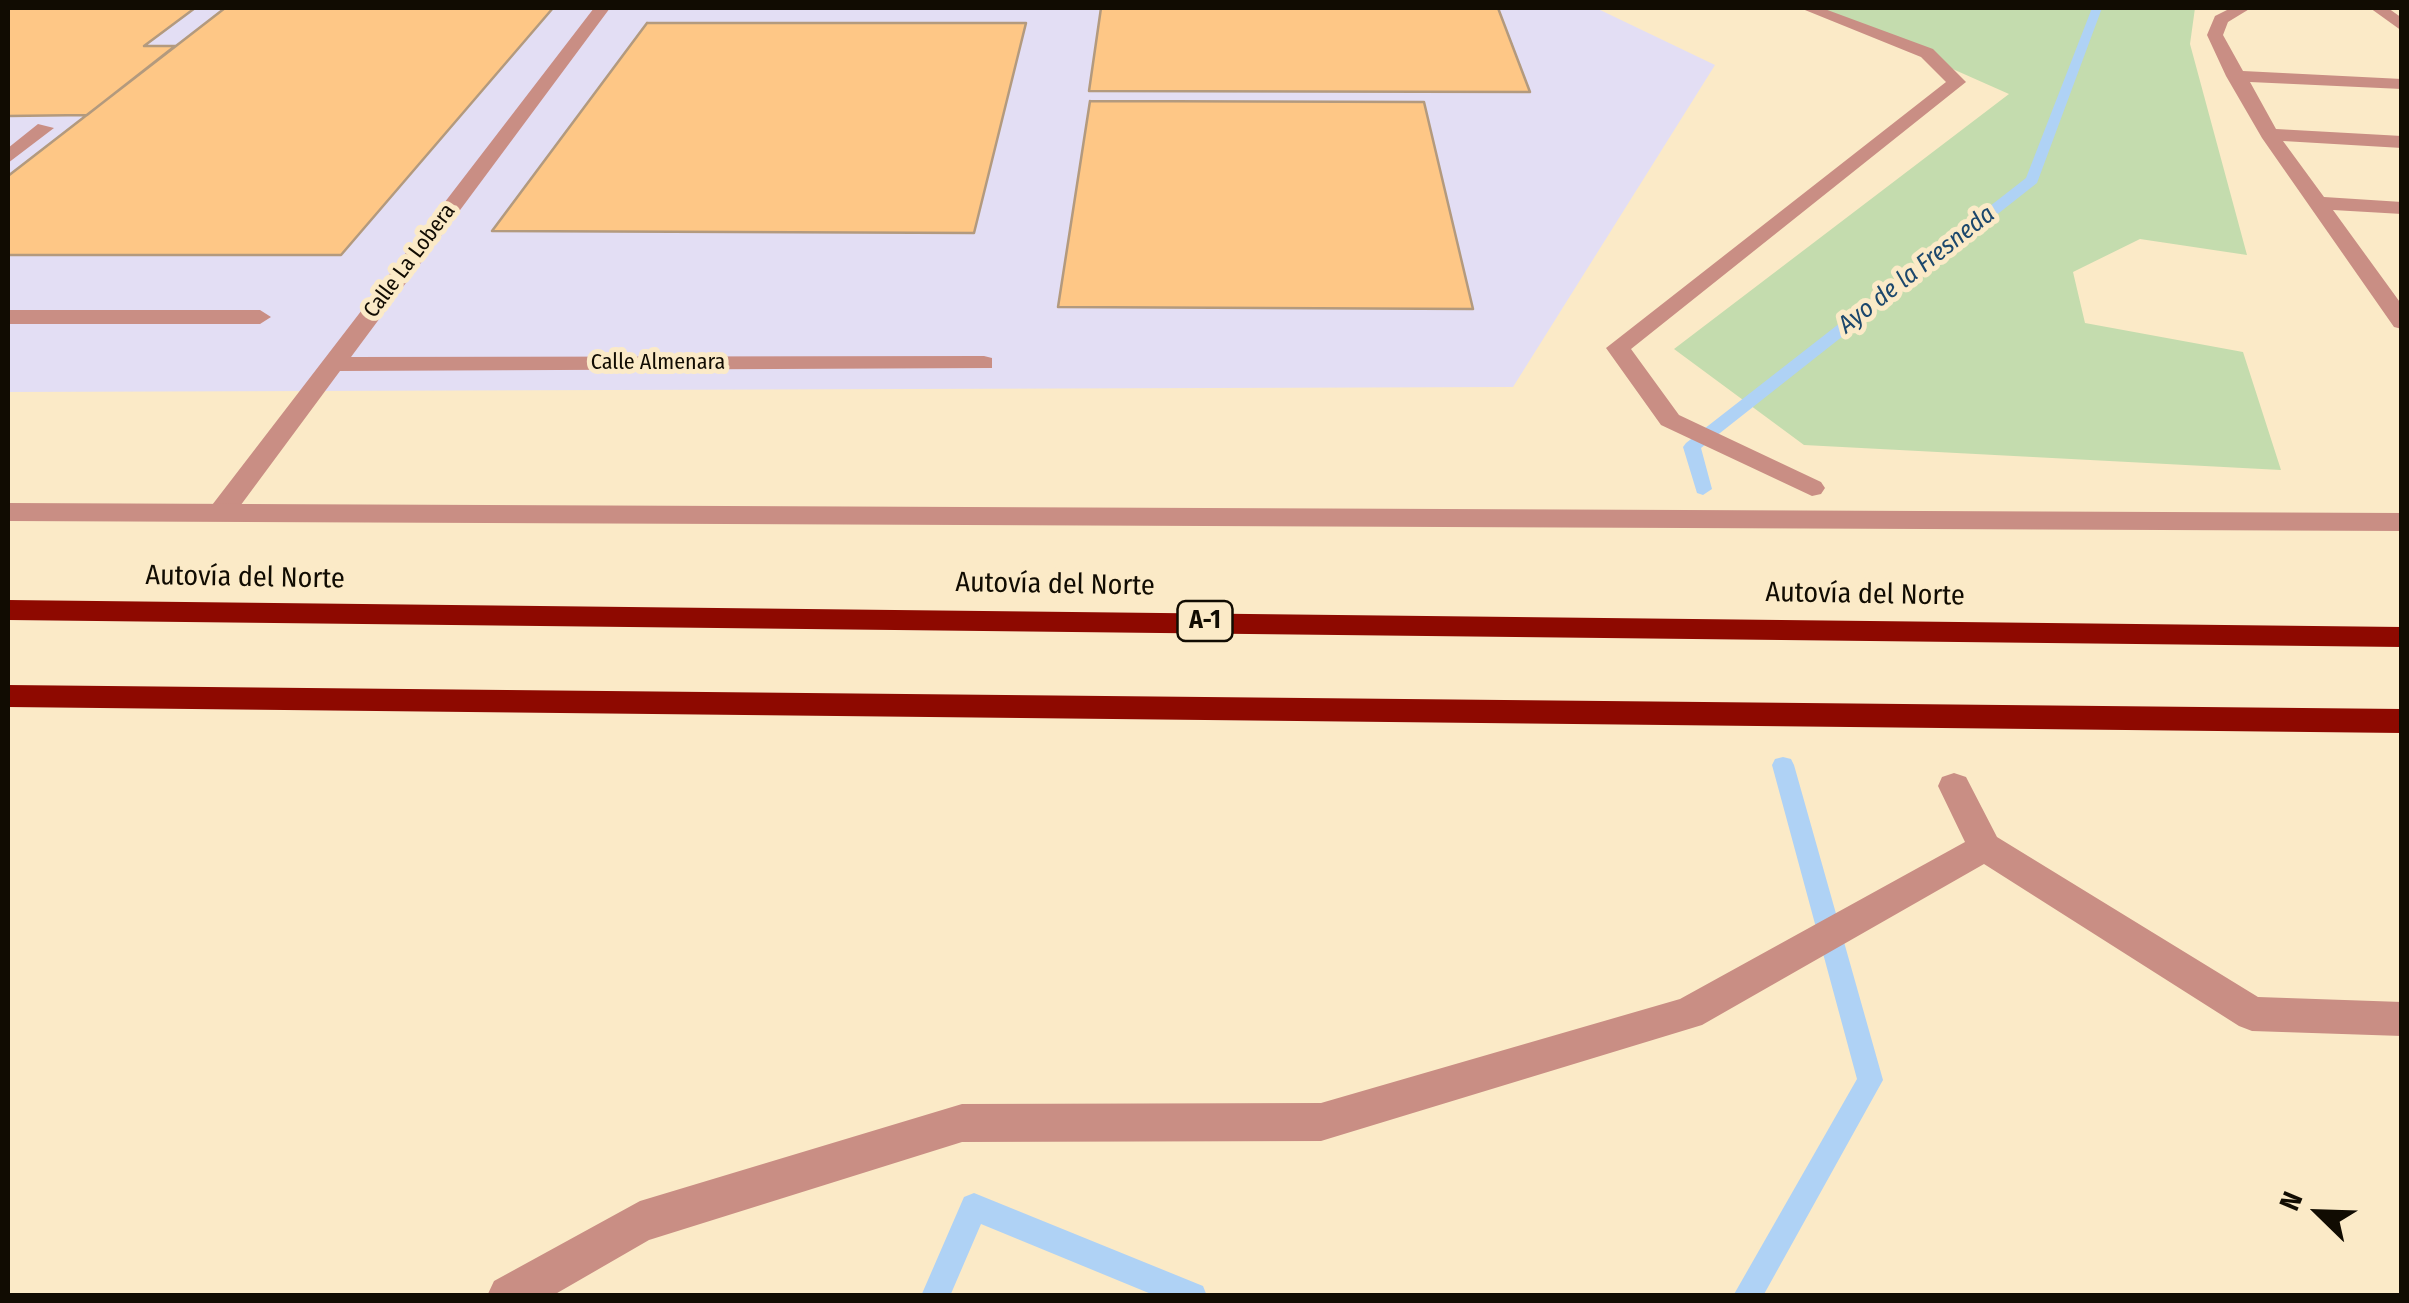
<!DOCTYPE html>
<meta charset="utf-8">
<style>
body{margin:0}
#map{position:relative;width:2409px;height:1303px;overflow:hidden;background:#fbeac7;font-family:"Fira Sans Condensed",sans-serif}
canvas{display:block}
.frame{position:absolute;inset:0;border:10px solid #110c02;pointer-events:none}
.north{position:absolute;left:2269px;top:1163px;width:100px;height:100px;-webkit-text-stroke:8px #fbeac7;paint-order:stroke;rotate:293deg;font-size:28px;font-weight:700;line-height:40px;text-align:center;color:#110c02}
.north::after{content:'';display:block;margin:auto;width:35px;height:45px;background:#110c02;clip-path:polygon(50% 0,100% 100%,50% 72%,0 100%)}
</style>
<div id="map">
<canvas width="2409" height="1303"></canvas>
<div class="frame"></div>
<div class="north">N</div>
</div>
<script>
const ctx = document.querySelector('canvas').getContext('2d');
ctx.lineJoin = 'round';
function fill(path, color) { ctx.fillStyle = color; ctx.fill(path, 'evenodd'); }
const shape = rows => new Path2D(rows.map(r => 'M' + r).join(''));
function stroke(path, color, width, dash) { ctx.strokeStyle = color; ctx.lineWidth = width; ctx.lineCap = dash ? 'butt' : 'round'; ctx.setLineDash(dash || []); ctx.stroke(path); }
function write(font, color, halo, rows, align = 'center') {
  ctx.font = font + ' "Fira Sans Condensed",sans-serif'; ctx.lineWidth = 10; ctx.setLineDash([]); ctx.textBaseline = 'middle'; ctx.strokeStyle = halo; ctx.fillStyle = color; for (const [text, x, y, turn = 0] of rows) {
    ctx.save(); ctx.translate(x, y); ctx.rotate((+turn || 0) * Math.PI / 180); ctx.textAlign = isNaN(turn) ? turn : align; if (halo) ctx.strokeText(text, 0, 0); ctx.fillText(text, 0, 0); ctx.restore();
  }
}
fill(shape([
 [8,8,1596,8,1715,65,1513,387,8,392]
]), '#e3def4');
fill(shape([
 [1815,8,2195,8,2190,44,2247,255,2140,239,2073,272,2085,323,2243,352,2281,470,1804,445,1674,349,2009,94]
]), '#c4dcae');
fill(shape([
 [2092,8,2102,8,2037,183,1701,448,1712,489,1703,495,1697,493,1683,447,1686,443,2026,178,2092,8],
 [1783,757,1791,759,1794,765,1883,1080,1763,1296,1733,1296,1857,1079,1772,765,1775,759,1783,757],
 [974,1193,1203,1286,1207,1296,1156,1296,981,1224,950,1296,921,1296,964,1197,974,1193]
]), '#afd2f5');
const building = shape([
 [8,8,195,8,144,46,175,46,87,115,8,116,8,8],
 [225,8,553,8,341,255,8,255,8,176,225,8],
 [1101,8,1498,8,1530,92,1089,91,1101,8],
 [647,23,1026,23,974,233,492,231,647,23],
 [1090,101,1424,102,1473,309,1058,307,1090,101]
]);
fill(building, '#fec786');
stroke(building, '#b39a7e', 2.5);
fill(shape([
 [594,8,610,8,351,357,984,356,992,358,992,368,340,371,229,521,209,521,205,515,209,509,594,8],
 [1800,8,1822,8,1933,49,1966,82,1631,349,1679,415,1821,482,1825,488,1821,494,1812,496,1661,425,1606,348,1946,82,1921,57,1800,8],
 [38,124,54,128,8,163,8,148,38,124],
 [8,310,260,310,271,317,260,324,8,324,8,310],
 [1954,773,1966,777,1997,837,2258,997,2402,1002,2402,1036,2252,1031,2239,1026,1984,864,1702,1025,1321,1141,962,1142,649,1240,552,1296,487,1296,494,1281,640,1201,962,1104,1321,1103,1680,999,1965,842,1938,786,1942,777,1954,773]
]), '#c98e84');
fill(shape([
 [2231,8,2251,8,2228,22,2223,35,2243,71,2402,79,2402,89,2250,82,2276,129,2402,136,2402,148,2283,141,2324,197,2402,202,2402,214,2333,210,2402,305,2402,329,2394,327,2262,138,2226,76,2207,35,2215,16,2231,8],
 [2370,8,2388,8,2402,18,2402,31,2370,8],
 [8,503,2402,513,2402,531,8,521,8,503]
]), '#c98e84');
fill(shape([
 [8,600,2402,627,2402,647,8,620,8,600],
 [8,685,2402,709,2402,733,8,707,8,685]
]), '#8e0900');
write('22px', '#110c02', '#fbeac7', [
 ["Calle La Lobera",410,261,-53],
 ["Calle Almenara",658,363]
]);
write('italic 25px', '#1c476c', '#fbeac7', [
 ["Ayo de la Fresneda",1917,270,-38]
]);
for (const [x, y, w] of [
 [1205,621,55]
]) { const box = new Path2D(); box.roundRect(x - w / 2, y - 20, w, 40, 8); ctx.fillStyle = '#fbeac7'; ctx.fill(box); stroke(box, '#110c02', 2.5); }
write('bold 25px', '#110c02', null, [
 ["A-1",1205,621]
]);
write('28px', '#110c02', '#fbeac7', [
 ["Autovía del Norte",245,578,1],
 ["Autovía del Norte",1055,585,1],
 ["Autovía del Norte",1865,595,1]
]);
</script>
